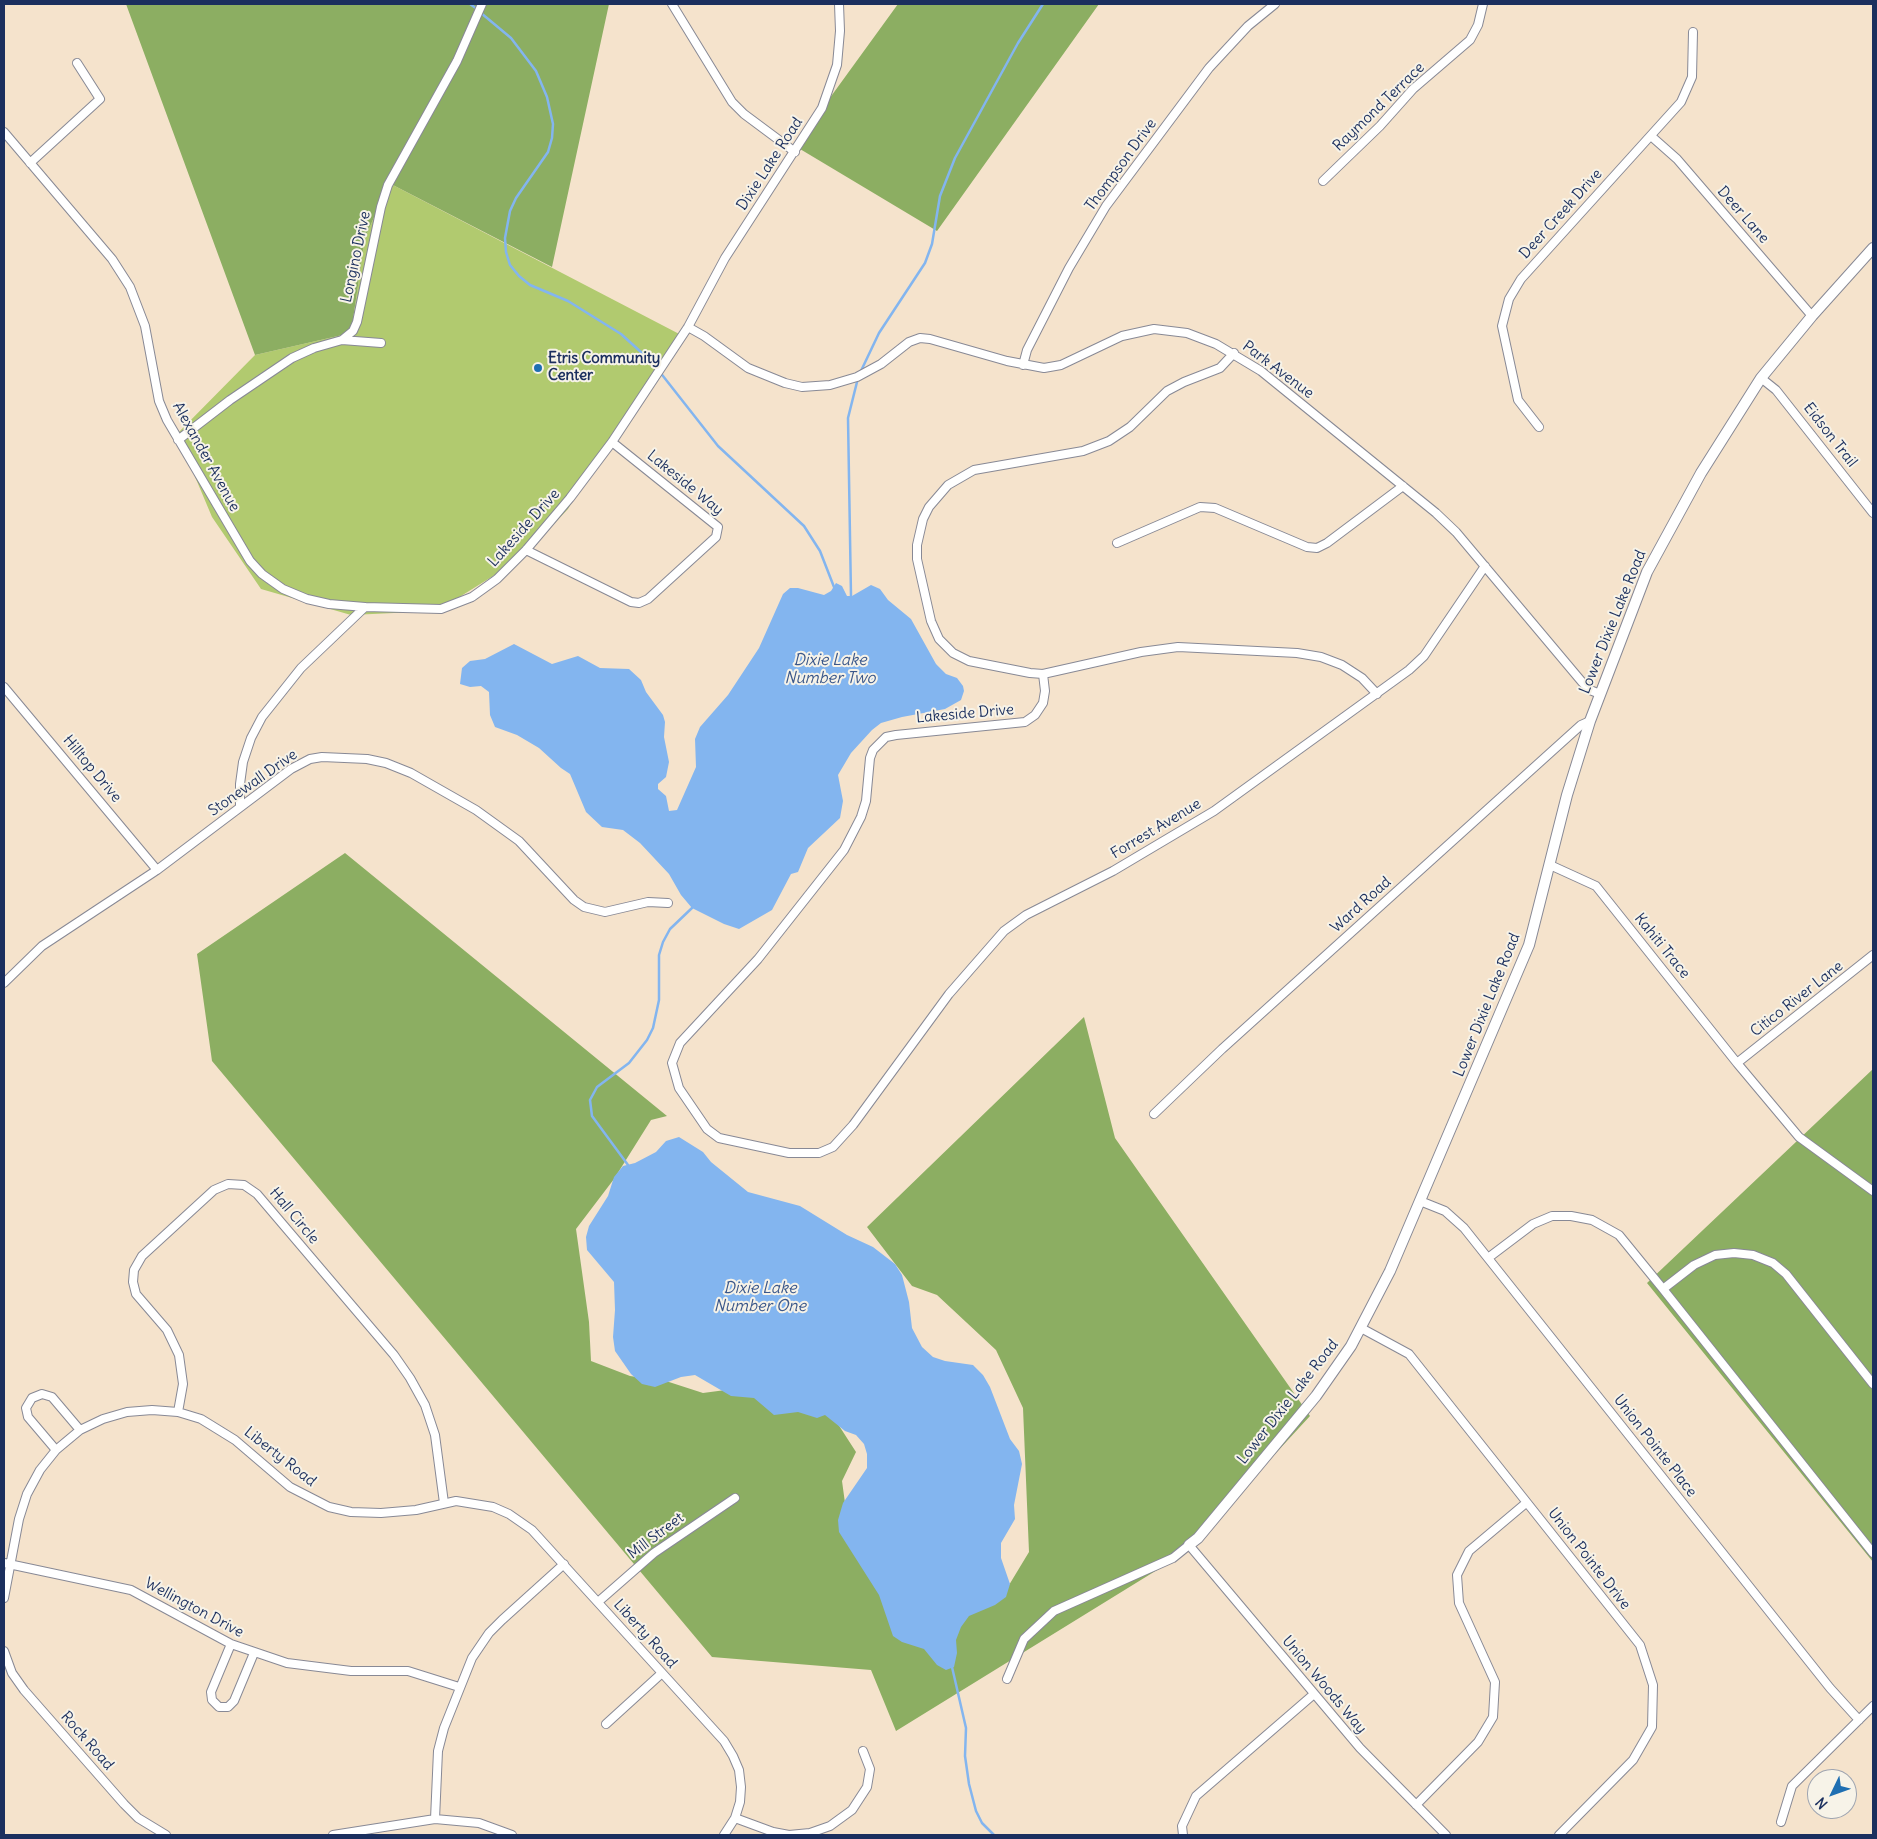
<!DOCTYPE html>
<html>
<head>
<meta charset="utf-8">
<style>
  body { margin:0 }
  #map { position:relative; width:1877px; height:1839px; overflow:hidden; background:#f5e3cc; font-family:Delius,sans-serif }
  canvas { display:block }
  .frame { position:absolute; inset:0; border:5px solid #1b2f5e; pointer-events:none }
  .north { position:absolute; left:1807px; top:1769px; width:50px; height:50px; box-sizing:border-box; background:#f7f3e8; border:1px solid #9fa5b1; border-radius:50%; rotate:228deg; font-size:14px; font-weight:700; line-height:20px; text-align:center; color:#1b2f5e }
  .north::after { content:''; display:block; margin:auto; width:18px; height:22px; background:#1f6fb2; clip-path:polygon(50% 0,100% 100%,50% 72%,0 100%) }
</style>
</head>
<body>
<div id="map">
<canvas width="1877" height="1839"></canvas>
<div class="frame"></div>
<div class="north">N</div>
</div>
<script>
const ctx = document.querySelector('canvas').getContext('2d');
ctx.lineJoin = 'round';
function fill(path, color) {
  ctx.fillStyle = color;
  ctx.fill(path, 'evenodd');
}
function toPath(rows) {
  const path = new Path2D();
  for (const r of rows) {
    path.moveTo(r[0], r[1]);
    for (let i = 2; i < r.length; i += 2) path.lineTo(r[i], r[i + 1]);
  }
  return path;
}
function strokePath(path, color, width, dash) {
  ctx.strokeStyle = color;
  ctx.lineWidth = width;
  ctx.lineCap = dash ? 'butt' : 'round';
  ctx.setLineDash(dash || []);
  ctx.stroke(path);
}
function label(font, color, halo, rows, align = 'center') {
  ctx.font = font + ' Delius,sans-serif';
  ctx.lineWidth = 4;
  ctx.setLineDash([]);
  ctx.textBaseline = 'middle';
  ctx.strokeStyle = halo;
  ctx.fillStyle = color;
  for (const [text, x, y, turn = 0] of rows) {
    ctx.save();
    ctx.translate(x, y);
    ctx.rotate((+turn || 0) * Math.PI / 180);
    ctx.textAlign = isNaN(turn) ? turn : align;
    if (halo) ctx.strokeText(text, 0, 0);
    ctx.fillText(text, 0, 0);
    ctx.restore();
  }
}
const green = toPath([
  [389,183,685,337,611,437,568,509,522,558,437,611,351,615,261,589,212,517,177,434,255,355,351,333,365,238]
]);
const forest = toPath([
  [126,4,609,4,552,267,389,183,365,238,351,333,255,355],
  [898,4,1099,4,937,231,795,146],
  [345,853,667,1116,651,1120,614,1179,576,1229,589,1322,591,1361,630,1376,669,1382,703,1393,733,1389,811,1402,836,1421,856,1452,842,1481,848,1525,1006,1590,1029,1552,1023,1408,996,1350,937,1295,912,1286,867,1227,1084,1017,1115,1138,1310,1416,1183,1554,896,1731,871,1670,712,1657,212,1061,197,954],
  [1873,1069,1873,1562,1647,1283]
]);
const water = toPath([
  [836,583,842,586,847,596,852,596,871,585,880,589,888,600,911,619,936,664,946,674,957,678,963,686,964,691,961,700,945,709,902,717,881,723,872,730,851,753,838,775,843,801,840,818,808,848,798,872,791,874,772,910,739,929,724,924,692,908,681,895,669,874,640,843,623,830,602,827,586,812,570,774,561,768,539,748,517,735,495,727,490,715,489,692,481,686,470,687,460,684,462,668,470,661,485,659,514,644,552,664,578,656,600,668,629,669,641,680,646,692,663,715,665,722,664,737,669,762,666,777,658,784,658,789,666,796,669,811,677,810,696,767,695,739,700,727,728,695,759,648,783,594,790,588,798,588,824,595,831,591],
  [679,1137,703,1152,711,1162,748,1192,800,1206,847,1235,873,1247,895,1264,902,1275,909,1302,912,1328,922,1347,933,1357,945,1361,973,1365,983,1375,990,1387,1010,1439,1019,1451,1022,1464,1014,1505,1015,1519,1001,1543,1001,1558,1010,1584,1006,1597,995,1605,969,1616,961,1627,956,1640,957,1653,954,1667,946,1670,937,1665,924,1649,902,1642,893,1636,879,1595,839,1532,838,1520,843,1503,867,1468,867,1454,864,1444,856,1435,845,1431,825,1415,817,1418,798,1412,774,1415,754,1398,731,1396,695,1375,681,1377,655,1387,642,1384,631,1374,615,1351,613,1337,615,1310,614,1282,587,1250,586,1237,589,1226,608,1196,614,1177,623,1166,635,1163,656,1152,666,1141]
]);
const stream = toPath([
  [470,4,477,9],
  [481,13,511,38,536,71,547,97,553,124,552,138,548,152,516,198,510,211,505,238,506,252,510,265,519,276,530,285,568,301,621,334,652,362,718,446,804,526,820,551,834,587],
  [860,373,879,333,925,263,932,244,940,196,955,158,1018,43,1043,4],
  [851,596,848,418,858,378],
  [628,1165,592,1116,590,1100,597,1087,629,1063,647,1040,653,1028,659,1000,659,955,663,942,670,929,692,908],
  [952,1667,966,1728,965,1756,969,1784,976,1811,982,1823,994,1835]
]);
const minor = toPath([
  [672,4,732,102,744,114,795,152],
  [4,132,112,259,130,287,145,326,159,401,167,420,250,561,262,574,283,589,307,599,329,604,365,607],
  [1651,136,1677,159,1812,316],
  [30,163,100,99,77,63],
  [1323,181,1380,126,1413,89,1470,40,1478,25,1483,4],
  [688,327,704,336,748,368,785,383,802,387,830,385,857,377,881,364,909,342,920,338,930,339,1007,361,1044,368,1061,365,1122,336,1154,329,1187,333,1216,344,1261,371,1436,513,1456,532,1582,682,1590,690,1600,694],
  [342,340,381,343],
  [1234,353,1220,368,1184,382,1167,391,1130,427,1109,441,1083,451,974,470,948,485,929,507,923,519,917,545,917,559,931,621,939,639,953,653,969,661,1030,673,1043,674,1141,652,1178,647,1297,653,1321,657,1342,665,1362,678,1377,694],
  [1023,365,1027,350,1069,268,1106,206,1209,68,1248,26,1275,4],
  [1761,378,1776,390,1873,513],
  [1539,427,1518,400,1502,326,1509,299,1521,279,1681,102,1692,77,1693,32],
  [178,440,230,400,292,358,314,348,342,340,353,331,357,322,381,207,388,185,457,61,482,4],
  [1117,543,1200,507,1215,508,1307,547,1317,548,1327,543,1403,486],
  [526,550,631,602,639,603,648,599,716,537,718,527,612,442],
  [1043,674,1045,691,1043,703,1035,715,1025,722,896,735,886,737,873,750,870,758,866,801,861,817,844,850,758,959,680,1043,672,1063,679,1088,707,1129,719,1138,789,1153,819,1153,833,1147,853,1125,949,994,1004,931,1026,915,1113,871,1214,811,1409,670,1424,656,1485,566],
  [4,687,157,870],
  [240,807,240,784,243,762,251,738,262,717,301,668,365,607,441,609,472,597,497,579,526,550,570,498,612,442,688,327,725,258,822,108,837,65,840,31,839,4],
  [1550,865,1596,886,1737,1063,1799,1137,1873,1191],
  [4,983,42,946,157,870,291,769,310,759,322,757,367,759,386,763,411,773,476,810,519,841,574,900,584,907,605,912,648,902,668,903],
  [1737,1063,1873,955],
  [1154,1114,1222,1049,1581,725,1590,721],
  [1420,1201,1445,1211,1464,1228,1830,1688,1859,1720],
  [1488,1258,1533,1224,1552,1216,1571,1216,1592,1220,1619,1235,1663,1289,1694,1265,1715,1255,1734,1253,1753,1255,1773,1263,1786,1274,1873,1384],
  [1663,1289,1873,1553],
  [1361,1328,1409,1354,1640,1645,1653,1685,1652,1727,1633,1760,1559,1835],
  [178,1412,183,1384,179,1355,167,1330,136,1294,133,1282,134,1270,142,1256,214,1190,228,1184,244,1185,257,1194,394,1355,410,1378,425,1405,435,1435,444,1503],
  [56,1450,28,1417,26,1408,32,1398,42,1394,52,1397,80,1430],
  [4,1563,131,1590,231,1644,287,1663,351,1671,408,1671,459,1687],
  [4,1598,19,1519,27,1494,40,1470,56,1450,80,1430,103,1419,127,1412,152,1410,178,1412,201,1419,235,1440,290,1487,329,1507,351,1512,381,1513,416,1510,456,1501,493,1507,509,1514,532,1530,724,1741,733,1756,739,1770,741,1787,740,1802,735,1818,724,1835],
  [598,1602,654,1553,735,1498],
  [231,1644,211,1692,212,1700,219,1707,228,1707,234,1701,254,1653],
  [4,1651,12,1673,24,1690,124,1804,138,1818,166,1835],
  [1007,1679,1024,1639,1054,1611,1173,1558,1189,1545,1360,1748,1446,1835],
  [606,1724,662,1673],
  [1416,1805,1478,1742,1493,1717,1495,1682,1459,1603,1457,1575,1469,1551,1526,1503],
  [735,1818,773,1832,789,1835,810,1833,830,1826,852,1810,867,1787,870,1769,863,1751],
  [435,1819,438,1751,444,1728,472,1658,489,1633,502,1620,564,1564],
  [1781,1822,1792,1786,1873,1706],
  [333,1835,435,1819,479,1823,512,1835],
  [1183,1835,1182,1826,1196,1796,1314,1694]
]);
const tertiary = toPath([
  [1189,1545,1198,1538,1316,1396,1351,1346,1390,1271,1529,945,1567,795,1590,721,1647,572,1701,473,1761,378,1812,316,1873,248]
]);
const markers = [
  [538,368,5,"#1f6fb2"]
];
const streetNames = [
  ["Raymond Terrace",1379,107,-44],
  ["Dixie Lake Road",770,164,-57],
  ["Thompson Drive",1121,165,-54],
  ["Deer Creek Drive",1561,214,-48],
  ["Deer Lane",1743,215,49],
  ["Longino Drive",356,257,-78],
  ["Park Avenue",1278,370,37],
  ["Eidson Trail",1830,435,52],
  ["Alexander Avenue",206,457,61],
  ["Lakeside Way",685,483,39],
  ["Lakeside Drive",524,528,-48],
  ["Lower Dixie Lake Road",1613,622,-68],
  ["Lakeside Drive",965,714,-5],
  ["Hilltop Drive",92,769,50],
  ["Stonewall Drive",253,783,-35],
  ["Forrest Avenue",1156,829,-31],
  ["Ward Road",1361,905,-42],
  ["Kahiti Trace",1662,946,51],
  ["Citico River Lane",1797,999,-38],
  ["Lower Dixie Lake Road",1487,1005,-68],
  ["Hall Circle",294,1216,50],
  ["Lower Dixie Lake Road",1288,1402,-52],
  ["Union Pointe Place",1655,1446,52],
  ["Liberty Road",280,1457,38],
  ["Mill Street",656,1536,-37],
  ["Union Pointe Drive",1589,1559,52],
  ["Wellington Drive",194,1608,28],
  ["Liberty Road",645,1634,48],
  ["Union Woods Way",1324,1685,50],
  ["Rock Road",87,1741,49]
];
const poiNames = [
  ["Etris Community",548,359],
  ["Center",548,376]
];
const waterNames = [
  ["Dixie Lake",830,660],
  ["Number Two",830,678],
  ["Dixie Lake",760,1288],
  ["Number One",760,1306]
];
fill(green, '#b1ca6f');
fill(forest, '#8cae62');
fill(water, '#83b5ef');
strokePath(stream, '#83b5ef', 2.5);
strokePath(minor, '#888995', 10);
strokePath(tertiary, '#888995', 12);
strokePath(minor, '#fff', 8);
strokePath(tertiary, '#fff', 10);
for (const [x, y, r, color] of markers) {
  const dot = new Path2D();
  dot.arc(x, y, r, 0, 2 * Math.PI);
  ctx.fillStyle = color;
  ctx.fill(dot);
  strokePath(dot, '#f7f3e8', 2);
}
label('15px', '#1b2f5e', '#f7f3e8', streetNames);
label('bold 15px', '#1b2f5e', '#f7f3e8', poiNames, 'left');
label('italic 16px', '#3a578a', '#f7f3e8', waterNames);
</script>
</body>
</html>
